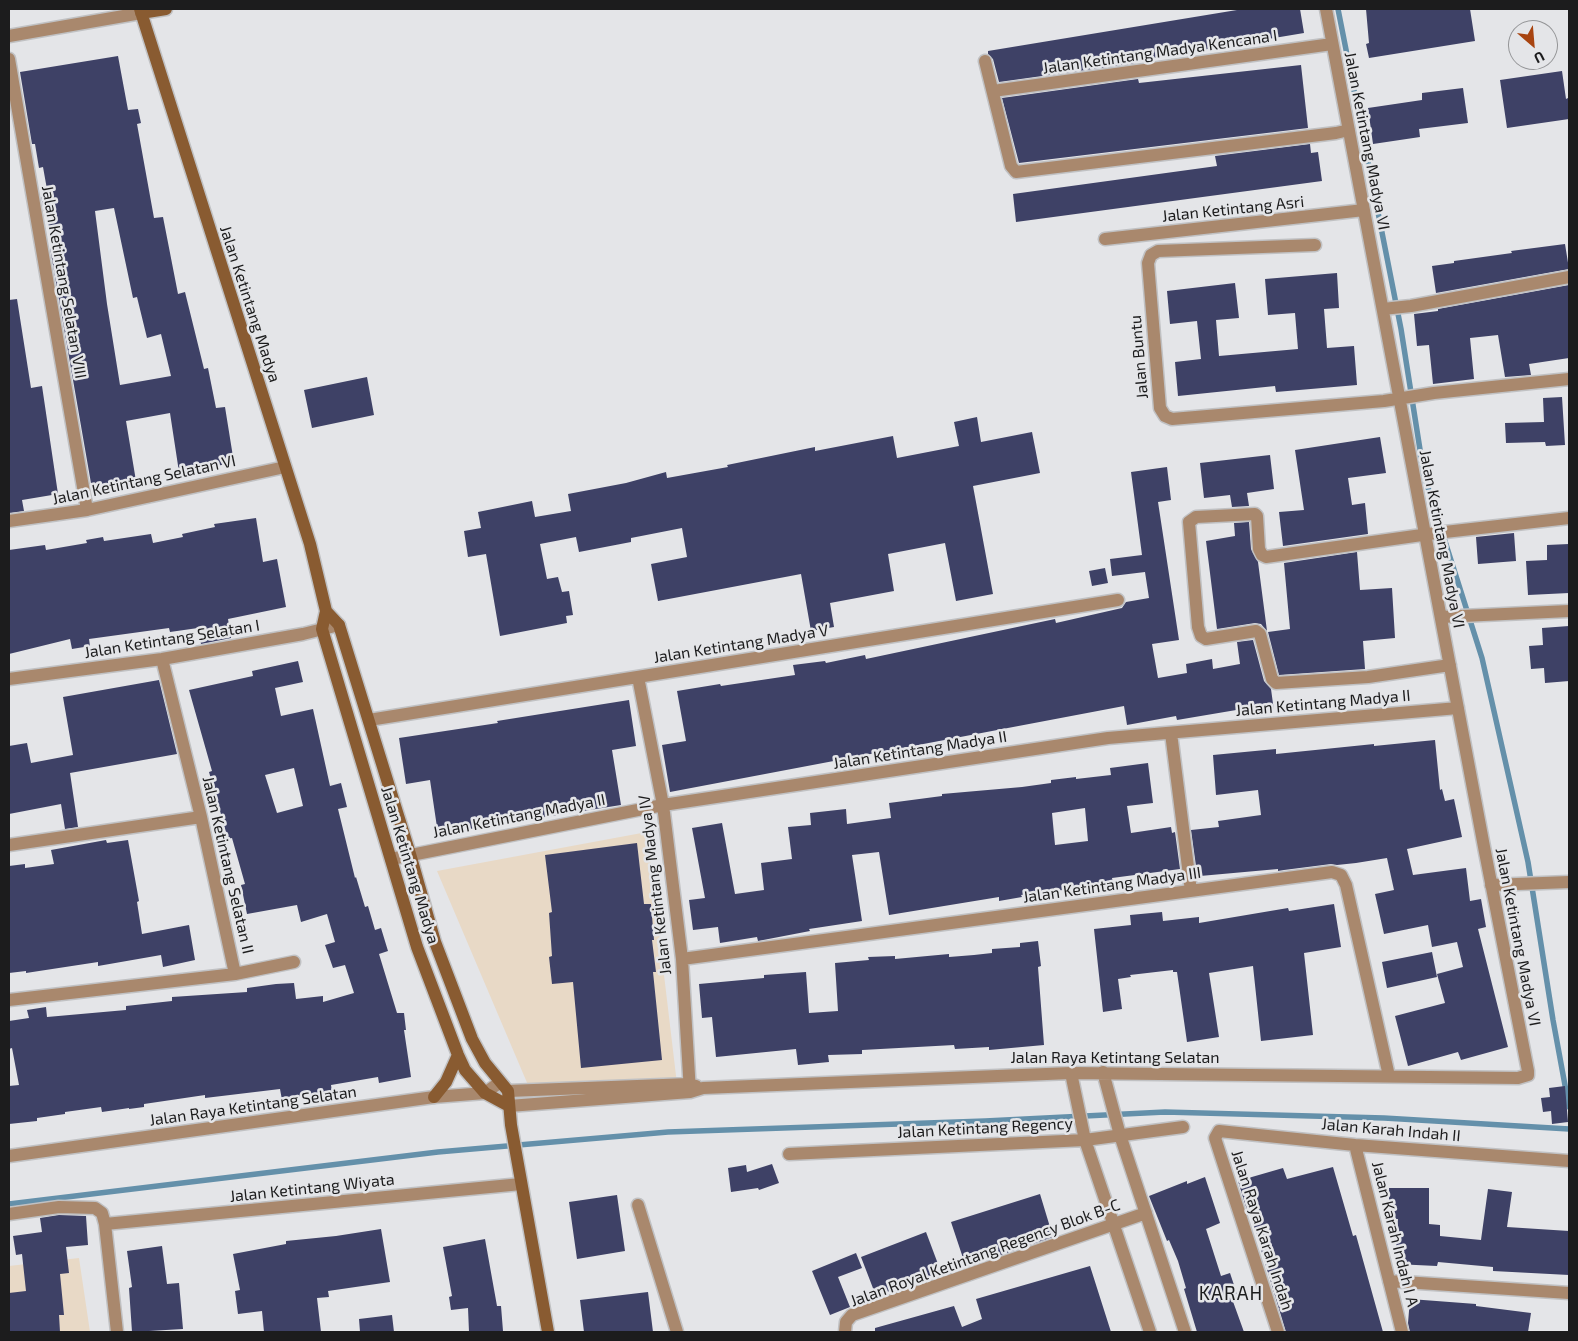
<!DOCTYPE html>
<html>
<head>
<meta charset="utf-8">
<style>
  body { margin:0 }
  #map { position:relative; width:1578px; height:1341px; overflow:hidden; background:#e4e5e8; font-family:"Exo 2",sans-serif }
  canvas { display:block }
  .frame { position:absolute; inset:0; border:10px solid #1c1c1d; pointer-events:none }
  .north { position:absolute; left:1508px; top:20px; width:50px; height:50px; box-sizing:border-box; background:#e4e5e8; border:1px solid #949597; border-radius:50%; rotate:153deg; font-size:14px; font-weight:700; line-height:20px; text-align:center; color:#1c1c1d }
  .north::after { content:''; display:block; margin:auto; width:18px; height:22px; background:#a84410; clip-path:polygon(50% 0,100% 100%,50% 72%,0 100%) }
</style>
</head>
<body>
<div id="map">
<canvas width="1578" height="1341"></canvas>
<div class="frame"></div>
<div class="north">U</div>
</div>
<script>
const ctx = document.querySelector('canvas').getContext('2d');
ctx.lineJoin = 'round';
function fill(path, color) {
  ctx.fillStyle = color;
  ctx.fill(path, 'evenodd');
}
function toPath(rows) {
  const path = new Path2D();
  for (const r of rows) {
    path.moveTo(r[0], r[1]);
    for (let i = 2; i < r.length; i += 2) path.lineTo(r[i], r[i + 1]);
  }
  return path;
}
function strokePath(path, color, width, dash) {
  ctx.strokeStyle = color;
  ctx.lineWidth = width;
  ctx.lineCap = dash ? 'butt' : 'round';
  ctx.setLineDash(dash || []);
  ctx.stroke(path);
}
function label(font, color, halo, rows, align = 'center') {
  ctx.font = font + ' "Exo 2",sans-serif';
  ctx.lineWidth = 5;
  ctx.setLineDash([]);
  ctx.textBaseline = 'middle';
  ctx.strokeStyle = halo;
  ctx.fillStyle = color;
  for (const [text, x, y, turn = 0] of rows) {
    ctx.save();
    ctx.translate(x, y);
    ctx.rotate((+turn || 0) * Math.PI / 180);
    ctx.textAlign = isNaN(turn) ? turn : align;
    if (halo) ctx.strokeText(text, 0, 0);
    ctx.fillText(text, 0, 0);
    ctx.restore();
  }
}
const education = toPath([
  [647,832,677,1084,528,1085,437,871],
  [79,1258,90,1332,9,1332,9,1266]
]);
const stream = toPath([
  [1338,9,1401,329,1424,475,1482,658,1528,862,1553,1020,1569,1107],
  [9,1204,438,1152,668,1132,985,1121,1165,1112,1384,1118,1569,1129]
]);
const building = toPath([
  [1243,9,1300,9,1304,33,1136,61,1136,63,999,82,993,59,988,54,988,51],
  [1366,9,1470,9,1475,41,1369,58,1366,44,1369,43],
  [118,56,128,110,138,109,141,123,137,124,154,218,163,217,178,294,185,292,204,369,208,368,216,408,225,407,234,463,179,472,170,413,126,421,136,481,92,489,50,248,53,247,47,217,45,217,41,196,48,195,43,167,39,168,35,144,32,144,20,72],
  [114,208,133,298,137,297,147,338,161,334,171,376,120,385,107,304,95,211],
  [1301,65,1308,128,1019,163,1002,98,1138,79,1139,83],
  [1562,71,1566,99,1568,98,1569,119,1507,128,1500,80],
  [1463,88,1468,123,1419,129,1420,137,1373,144,1368,108,1422,100,1422,93],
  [1310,144,1311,153,1318,152,1322,181,1016,222,1013,194,1217,166,1215,156],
  [1565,244,1569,269,1436,293,1432,266,1454,263,1454,261,1512,253,1511,251],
  [1337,273,1339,308,1324,309,1327,348,1354,346,1357,385,1276,392,1275,386,1178,396,1175,362,1201,359,1197,321,1170,324,1167,291,1235,283,1239,318,1216,320,1219,356,1298,349,1295,313,1268,315,1265,279],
  [1569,285,1569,358,1529,364,1531,375,1505,377,1498,335,1470,338,1474,379,1433,384,1429,345,1417,346,1414,314,1438,311,1438,309],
  [17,299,31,388,42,386,58,494,22,500,24,511,9,513,9,300],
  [367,377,374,415,312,428,304,390],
  [1562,397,1565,445,1546,446,1545,442,1506,443,1505,423,1544,422,1543,398],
  [977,417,981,442,1032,432,1040,473,973,486,993,594,956,601,945,543,888,554,894,591,830,603,834,627,811,631,801,574,658,601,651,564,687,557,682,528,631,538,631,542,579,552,576,537,540,544,547,579,558,577,562,592,569,591,573,615,566,616,567,623,500,636,486,554,468,557,464,531,481,528,478,512,532,501,535,517,571,511,568,494,626,483,666,472,667,478,728,467,727,465,815,447,815,451,893,436,897,458,959,446,954,422],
  [1380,437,1386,473,1348,478,1352,505,1365,503,1368,534,1283,546,1279,512,1304,510,1295,450],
  [1270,455,1274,489,1247,493,1249,506,1232,507,1230,495,1204,498,1200,463],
  [1167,467,1171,500,1158,502,1179,640,1152,644,1158,678,1187,673,1186,664,1212,659,1213,669,1240,664,1237,642,1253,640,1264,681,1271,689,1274,711,1255,713,1254,707,1177,720,1176,716,1127,725,1124,706,670,792,662,745,686,741,677,691,720,684,721,686,795,675,793,665,825,661,826,663,865,655,866,659,1055,619,1056,623,1122,608,1126,602,1149,598,1145,572,1112,576,1110,559,1142,555,1131,472],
  [256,518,263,562,277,559,286,607,228,619,231,638,201,644,198,628,170,632,169,628,89,639,90,646,72,649,70,639,9,654,9,550,45,545,46,550,87,543,86,540,103,537,104,541,151,534,153,543,183,537,182,534,215,527,214,524],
  [1249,522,1251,549,1258,562,1267,631,1261,624,1255,623,1217,629,1206,541,1235,536,1234,523],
  [1514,533,1516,561,1478,564,1476,537],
  [1569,544,1569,593,1528,595,1526,561,1547,560,1547,545],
  [1357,552,1360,590,1392,588,1395,638,1363,641,1365,669,1279,675,1268,632,1290,629,1284,563],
  [1105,568,1108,583,1092,586,1089,571],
  [1569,626,1569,681,1545,683,1544,668,1531,669,1529,646,1543,645,1542,628],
  [298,661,303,682,275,688,281,716,313,709,330,786,341,783,347,807,338,809,355,878,356,877,365,907,368,906,375,930,381,928,388,951,379,954,397,1013,404,1013,406,1030,404,1030,411,1077,379,1083,378,1077,331,1085,332,1092,282,1100,280,1089,205,1098,205,1095,144,1104,144,1107,129,1109,129,1108,102,1112,101,1107,65,1112,65,1114,37,1118,37,1121,9,1124,9,1086,19,1085,12,1048,9,1049,9,1021,29,1018,27,1010,46,1007,47,1017,126,1010,126,1006,172,1001,172,997,247,992,247,988,276,984,294,983,296,999,323,996,323,1002,354,993,345,965,333,968,325,945,335,942,327,914,301,922,297,905,247,914,241,885,245,884,232,838,228,839,209,772,212,771,189,690,253,676,252,671],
  [294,768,303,806,277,813,265,775],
  [159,680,177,754,70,773,78,827,65,829,61,804,9,814,9,746,27,743,31,763,73,755,63,697],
  [629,700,636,746,612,750,621,805,438,834,430,780,406,784,399,738,498,723,497,721],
  [1435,740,1440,790,1442,789,1445,801,1454,799,1462,837,1407,849,1413,875,1466,868,1470,901,1481,899,1486,927,1478,929,1508,1047,1461,1060,1458,1052,1408,1066,1395,1016,1445,1003,1437,974,1463,967,1457,942,1432,947,1428,925,1384,934,1375,894,1394,890,1387,858,1356,863,1337,865,1331,864,1284,870,1278,871,1278,869,1200,876,1199,866,1196,866,1191,830,1219,827,1218,821,1261,815,1258,790,1216,795,1213,755,1276,749,1276,754,1374,744,1374,746],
  [1148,763,1153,803,1127,806,1131,833,1171,827,1172,833,1175,832,1180,869,1112,878,1113,884,1021,895,1022,897,999,901,999,897,889,915,879,852,852,855,862,921,809,929,810,931,758,941,757,937,720,943,718,927,693,930,689,900,705,898,692,828,722,823,735,894,764,890,761,863,792,859,788,827,811,825,810,813,846,809,847,824,891,818,889,803,942,796,942,794,1022,787,1051,783,1051,780,1076,777,1076,779,1111,775,1110,768],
  [1085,808,1088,841,1055,845,1052,813],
  [106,840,107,843,128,840,139,901,137,902,142,934,189,925,195,960,163,967,161,955,98,966,98,962,26,973,26,971,9,973,9,866,25,864,25,868,54,864,51,850],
  [637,843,644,904,651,904,654,940,652,940,656,972,653,972,662,1060,581,1068,573,982,552,984,549,957,552,956,549,913,552,912,545,855],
  [1334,904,1341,947,1304,953,1313,1035,1261,1041,1253,966,1209,973,1219,1037,1187,1042,1177,972,1173,972,1173,970,1130,975,1131,977,1118,979,1122,1009,1103,1012,1094,929,1131,925,1130,915,1162,912,1163,921,1199,917,1199,923,1288,908,1289,911],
  [1038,941,1041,966,1038,967,1044,1045,989,1050,989,1047,955,1049,954,1045,862,1050,862,1054,828,1055,829,1062,798,1065,796,1049,716,1057,712,1017,702,1018,699,984,764,978,764,975,806,972,809,1013,838,1011,835,963,869,960,868,957,895,956,895,959,949,954,949,957,974,955,992,953,992,949,1020,947,1020,943],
  [1432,952,1437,977,1387,988,1382,962],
  [1565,1086,1568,1122,1552,1124,1551,1111,1543,1112,1541,1098,1550,1097,1549,1088],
  [772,1164,779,1183,759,1190,758,1188,731,1192,728,1168,746,1165,747,1172],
  [1333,1167,1353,1236,1356,1235,1383,1332,1286,1332,1249,1210,1247,1210,1238,1181,1283,1168,1287,1179],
  [1205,1177,1220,1223,1206,1229,1221,1276,1230,1273,1237,1294,1231,1296,1244,1332,1197,1332,1184,1289,1186,1288,1178,1261,1169,1240,1167,1241,1149,1196,1187,1181,1187,1184],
  [1389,1188,1429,1188,1429,1224,1440,1225,1440,1236,1481,1240,1488,1189,1512,1192,1507,1227,1569,1231,1569,1275,1493,1271,1493,1267,1438,1262,1437,1266,1395,1264,1398,1219,1389,1219],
  [1040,1194,1053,1237,966,1267,951,1222],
  [617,1195,625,1251,577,1259,569,1202],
  [59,1215,86,1216,88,1245,66,1247,69,1273,60,1274,64,1315,59,1315,60,1332,9,1332,9,1293,26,1291,22,1254,16,1255,13,1236,42,1232,40,1218],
  [381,1229,390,1282,328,1291,329,1297,317,1298,321,1332,264,1332,262,1311,238,1314,235,1291,240,1290,233,1254,286,1244,286,1241,336,1236],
  [926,1232,941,1272,876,1296,861,1257],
  [485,1239,497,1306,501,1306,503,1331,469,1332,468,1308,451,1310,449,1297,452,1296,443,1247],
  [162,1246,167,1284,179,1283,183,1329,132,1332,129,1288,132,1287,127,1251],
  [856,1253,862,1268,838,1277,850,1307,830,1315,812,1271],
  [1090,1266,1111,1332,875,1332,875,1328,954,1306,962,1327,982,1319,976,1299],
  [648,1292,653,1332,584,1332,580,1300],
  [1410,1299,1476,1304,1476,1306,1531,1313,1528,1332,1410,1332,1408,1323],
  [392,1315,394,1332,360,1332,359,1319]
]);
const street = toPath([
  [9,36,141,13],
  [9,59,87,510],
  [985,61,1011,166,1016,172,1336,133,1349,130],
  [993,91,1332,44],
  [1105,239,1364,210],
  [1315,245,1158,251,1151,255,1148,263,1160,408,1165,416,1172,419,1384,401,1434,393,1569,379],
  [1383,309,1411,306,1569,277],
  [9,521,87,510,285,467],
  [1441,617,1569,611],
  [1450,665,1368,677,1276,683,1272,679,1260,634,1256,631,1206,639,1201,636,1198,627,1189,522,1196,517,1255,514,1257,516,1259,549,1262,555,1266,557,1436,533,1569,518],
  [638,677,663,805,682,959,690,1092],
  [9,679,162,659,303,634,339,625],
  [369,720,1118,600],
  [1171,733,1191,891],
  [9,845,201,817],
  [391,859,663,805,1108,738,1458,708],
  [1491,885,1569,882],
  [682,959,1332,872,1341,875,1346,885,1389,1076],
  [235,974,294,962],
  [9,1000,235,974,201,817,162,659],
  [1103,1072,1120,1135,1185,1332],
  [1071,1073,1085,1140,1150,1332],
  [508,1091,689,1084,696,1086],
  [509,1106,690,1092,703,1088,1071,1073,1518,1078,1528,1075,1528,1071,1485,852,1326,9],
  [1355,1145,1402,1332],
  [789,1154,1085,1140,1183,1127],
  [9,1156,434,1097,485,1093,499,1083],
  [638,1205,677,1332],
  [9,1214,59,1207,95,1208,102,1213,105,1224],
  [1389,1281,1569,1293],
  [117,1332,105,1224,521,1184],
  [845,1332,846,1322,852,1315,1146,1213],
  [1278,1332,1215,1138,1219,1131,1355,1145,1569,1161]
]);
const secondary = toPath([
  [140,9,310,544,326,611,322,629,417,947,458,1055,465,1070,485,1093,509,1106],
  [141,13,166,9],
  [326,611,339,625,410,854,435,942,472,1039,485,1063,508,1091,511,1125,548,1332],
  [434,1097,446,1082,458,1055]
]);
const streetNames = [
  ["Jalan Ketintang Madya Kencana I",1160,52,-8],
  ["Jalan Ketintang Madya VI",1367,141,79],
  ["Jalan Ketintang Asri",1233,209,-6],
  ["Jalan Ketintang Selatan VIII",64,282,80],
  ["Jalan Ketintang Madya",250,304,72],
  ["Jalan Buntu",1139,357,-95],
  ["Jalan Ketintang Selatan VI",144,480,-12],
  ["Jalan Ketintang Madya VI",1442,539,79],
  ["Jalan Ketintang Selatan I",172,639,-9],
  ["Jalan Ketintang Madya V",741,644,-9],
  ["Jalan Ketintang Madya II",1323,703,-5],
  ["Jalan Ketintang Madya II",920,750,-9],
  ["Jalan Ketintang Madya II",519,816,-11],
  ["Jalan Ketintang Selatan II",228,865,77],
  ["Jalan Ketintang Madya",410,865,73],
  ["Jalan Ketintang Madya IV",655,885,-97],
  ["Jalan Ketintang Madya III",1112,885,-8],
  ["Jalan Ketintang Madya VI",1518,937,79],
  ["Jalan Raya Ketintang Selatan",1115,1058],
  ["Jalan Raya Ketintang Selatan",253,1106,-8],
  ["Jalan Ketintang Regency",985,1128,-3],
  ["Jalan Karah Indah II",1391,1130,5],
  ["Jalan Ketintang Wiyata",312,1188,-6],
  ["Jalan Raya Karah Indah",1262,1230,72],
  ["Jalan Karah Indah I A",1395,1234,76],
  ["Jalan Royal Ketintang Regency Blok B-C",985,1253,-20]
];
const quarterNames = [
  ["KARAH",1231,1294]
];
fill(education, '#e8d9c6');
strokePath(stream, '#6490aa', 5.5);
fill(building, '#3e4166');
strokePath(street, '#c0c1c3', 15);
strokePath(secondary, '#c0c1c3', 15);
strokePath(street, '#a9886d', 12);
strokePath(secondary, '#895b31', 12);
label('16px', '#1c1c1d', '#e4e5e8', streetNames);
ctx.letterSpacing = '1px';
label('19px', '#1c1c1d', '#e4e5e8', quarterNames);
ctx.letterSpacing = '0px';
</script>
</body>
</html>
